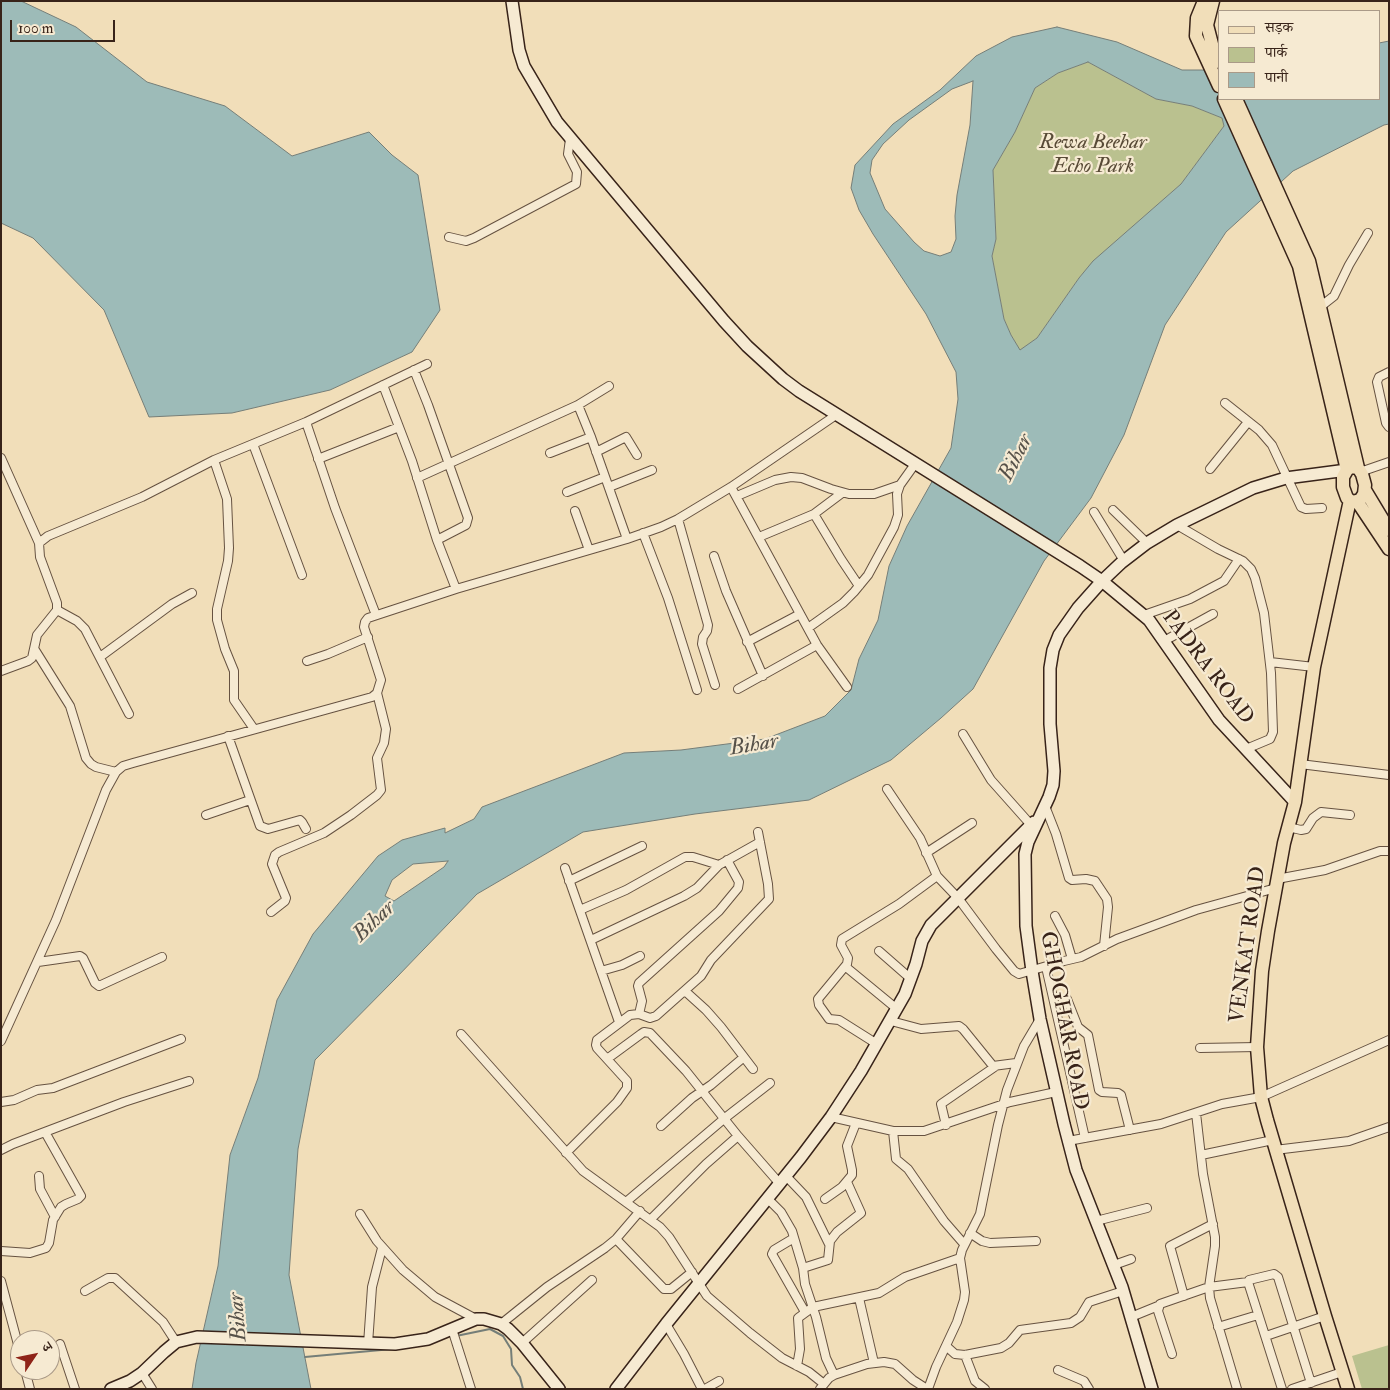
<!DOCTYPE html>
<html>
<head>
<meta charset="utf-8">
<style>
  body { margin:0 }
  #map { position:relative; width:1390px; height:1390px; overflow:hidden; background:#f1deb9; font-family:"IM FELL Double Pica","Noto Serif Devanagari",serif }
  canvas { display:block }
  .frame { position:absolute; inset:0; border:2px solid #382319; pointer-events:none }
  .legend { position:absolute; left:1218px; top:10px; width:162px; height:90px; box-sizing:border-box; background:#f6ead2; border:1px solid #aa9a88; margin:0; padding:6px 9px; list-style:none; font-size:15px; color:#382319 }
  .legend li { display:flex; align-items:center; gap:10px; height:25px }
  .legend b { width:25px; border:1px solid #aa9a88 }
  .north { position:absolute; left:10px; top:1330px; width:50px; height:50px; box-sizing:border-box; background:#f6ead2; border:1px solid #aa9a88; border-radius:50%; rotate:56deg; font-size:14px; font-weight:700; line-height:20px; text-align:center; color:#382319 }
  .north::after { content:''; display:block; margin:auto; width:18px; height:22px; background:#8f2418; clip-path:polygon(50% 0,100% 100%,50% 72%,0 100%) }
  .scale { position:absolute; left:10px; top:20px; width:105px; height:22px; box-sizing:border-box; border:2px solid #382319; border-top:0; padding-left:6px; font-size:15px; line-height:18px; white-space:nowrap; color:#382319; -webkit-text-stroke:4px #f6ead2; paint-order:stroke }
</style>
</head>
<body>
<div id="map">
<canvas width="1390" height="1390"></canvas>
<div class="frame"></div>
<ul class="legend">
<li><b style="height:6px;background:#f1deb9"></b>सड़क</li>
<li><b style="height:14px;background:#bac18f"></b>पार्क</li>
<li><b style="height:14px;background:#9dbbb8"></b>पानी</li>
</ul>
<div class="north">उ</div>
<div class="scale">100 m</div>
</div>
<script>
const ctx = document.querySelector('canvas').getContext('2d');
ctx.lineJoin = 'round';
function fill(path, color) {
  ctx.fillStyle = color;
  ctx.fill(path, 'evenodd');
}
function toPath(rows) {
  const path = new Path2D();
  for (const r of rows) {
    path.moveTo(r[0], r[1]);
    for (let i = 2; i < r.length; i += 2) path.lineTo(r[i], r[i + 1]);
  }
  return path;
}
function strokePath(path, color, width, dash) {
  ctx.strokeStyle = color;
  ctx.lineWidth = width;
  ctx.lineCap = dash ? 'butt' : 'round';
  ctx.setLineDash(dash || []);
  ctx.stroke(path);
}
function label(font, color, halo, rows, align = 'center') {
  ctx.font = font + ' "IM FELL Double Pica",serif';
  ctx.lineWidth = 4.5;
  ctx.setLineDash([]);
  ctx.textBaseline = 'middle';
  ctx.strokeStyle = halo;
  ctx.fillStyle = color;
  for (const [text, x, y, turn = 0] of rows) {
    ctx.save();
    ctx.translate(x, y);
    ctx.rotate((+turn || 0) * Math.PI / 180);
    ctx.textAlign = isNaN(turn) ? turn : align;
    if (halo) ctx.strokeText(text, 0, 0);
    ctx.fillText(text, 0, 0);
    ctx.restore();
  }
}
const green = toPath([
  [1088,62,1156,99,1192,106,1222,118,1224,126,1181,184,1094,261,1079,278,1037,338,1020,351,1011,335,1004,319,992,256,996,239,993,170,1015,132,1035,88,1058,73],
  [1389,1345,1389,1389,1362,1389,1352,1356]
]);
const water = toPath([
  [1,1,21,1,76,27,147,82,225,106,292,156,369,132,392,155,418,175,440,310,412,352,330,390,232,413,149,417,104,310,33,238,1,223,1,1],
  [1057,27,1117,42,1182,70,1219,70,1219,99,1379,99,1379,43,1389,41,1389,124,1384,125,1293,171,1226,232,1165,325,1124,435,1091,498,1044,561,973,689,941,718,891,760,809,800,695,814,583,832,477,894,396,978,315,1060,298,1149,289,1275,311,1389,192,1389,196,1363,218,1266,230,1155,258,1078,277,1000,313,934,378,856,402,840,445,828,445,833,474,819,482,807,624,753,681,750,765,739,825,716,851,690,859,659,878,620,889,566,907,526,951,448,958,399,956,372,926,314,873,234,859,210,851,188,855,165,893,124,940,90,976,56,1012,37,1057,27],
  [1088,62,1156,99,1192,106,1222,118,1224,126,1181,184,1093,261,1079,278,1037,338,1020,350,1011,335,1004,319,992,256,996,239,993,170,1015,132,1035,88,1058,73,1088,62],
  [973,81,970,125,957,195,955,216,956,239,951,252,940,256,924,251,914,242,885,209,870,173,872,160,883,144,909,120,952,89,973,81],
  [448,861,444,867,394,901,385,896,392,880,413,864,448,861]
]);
const stream = toPath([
  [456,1336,490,1329,503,1336,511,1349,512,1365,520,1377,523,1389],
  [305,1357,392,1349]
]);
const street = toPath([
  [449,237,466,241,474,238,576,184,577,172,568,154,570,139],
  [1320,307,1334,296,1349,265,1368,233],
  [414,370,428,405,468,518,466,525,437,540],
  [1389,372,1379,377,1377,382,1386,423,1389,427],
  [383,385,412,461,437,540,456,589],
  [1225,403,1259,430,1272,445,1301,507,1306,509,1322,508],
  [578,405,591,437,627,539],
  [306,422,335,508,376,615],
  [253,444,302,575],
  [596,452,626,437,637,455],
  [550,453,591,437],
  [1,458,39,543],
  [318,459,399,427],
  [214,460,227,499,229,548,228,561,217,609,217,620,225,649,234,671,234,700,254,729],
  [1210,469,1248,422],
  [1360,472,1389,462],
  [417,478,578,405,609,386],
  [609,487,652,470],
  [731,487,817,645,847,687],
  [567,492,605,477],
  [737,496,775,480,791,477,802,478,831,489,849,494,874,494,900,485],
  [1113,510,1147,543],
  [575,511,589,550],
  [1094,512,1124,561],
  [814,514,841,559,859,586],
  [678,519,708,625,707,631,703,637,702,644,715,685],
  [1177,525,1218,549,1243,561,1251,569,1255,578,1264,613,1271,673,1273,732,1270,739,1246,749],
  [643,533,668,598,697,690],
  [759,537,814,514,842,493],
  [714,556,726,591,763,676],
  [57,610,77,621,85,629,129,714],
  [1144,615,1190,599,1224,581,1239,559],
  [808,628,843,603,854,592,868,575,894,527,898,515,897,494,900,485,915,464],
  [1164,641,1213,614],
  [747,642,800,614],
  [35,650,70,706,86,758,91,764,96,767,116,772],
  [100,657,172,604,192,593],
  [307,661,328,654,368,637],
  [1270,662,1314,667],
  [1,671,28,661,32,658,37,635,57,610,57,603,40,557,39,543,48,536,142,497,214,460,306,422,427,364],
  [738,689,817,645],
  [963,734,991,780,1031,825],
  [228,736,260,826,268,829,300,820,302,822,306,829],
  [1300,764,1389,775],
  [887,789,920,838,937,876,958,898,996,949,1014,971,1019,974,1064,961,1081,957,1117,939,1196,910,1276,888],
  [1045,806,1056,834,1069,878,1072,880,1086,879,1095,881,1107,899,1108,907,1104,946],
  [206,815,250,800],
  [1288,827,1301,830,1306,829,1313,818,1321,812,1350,815],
  [926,853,972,823],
  [565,868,619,1022],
  [1277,879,1325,870,1380,851,1389,851],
  [569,881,642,846],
  [580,910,626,890,685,857,693,857,719,865],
  [271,912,285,901,286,898,272,864,275,855,279,852,324,833,351,815,377,795,381,790,377,758,384,743,386,729,377,693],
  [1055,916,1065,935,1072,959],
  [591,940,684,896,697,888,719,865,760,842],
  [879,951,911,979],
  [38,962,80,956,83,958,95,983,99,986,162,957],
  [846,967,897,1009],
  [1046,967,1085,1138],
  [601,971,622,965,640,956],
  [685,991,706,1010,721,1027,753,1069],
  [1067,999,1078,1027,1088,1035,1099,1090,1102,1092,1118,1093,1121,1095,1130,1130],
  [639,1014,642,1001,638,986,639,983,719,911,738,888,739,882,727,860],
  [891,1021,921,1029,959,1026,963,1029,993,1066,1016,1063],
  [461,1034,583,1171,660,1227,669,1237,707,1296,750,1333,782,1358,809,1372,824,1384],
  [1,1041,56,920,106,790,116,772,123,766,133,763,372,697,377,693,381,680,364,627,365,622,368,618,456,589,627,539,661,527,678,519,731,487,836,415],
  [877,1044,839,1020,829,1019,819,1005,818,999,847,964,848,958,841,945,842,939,899,904,937,876],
  [1200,1048,1257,1047],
  [607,1059,641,1034,644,1032,650,1033,686,1071,738,1136,780,1184],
  [1,1102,14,1100,37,1090,53,1088,181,1039],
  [1196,1113,1203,1174,1215,1237,1215,1246,1209,1287,1210,1298,1237,1389],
  [831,1117,893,1131,924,1131,1010,1102,1056,1092],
  [946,1125,941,1104,996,1066],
  [661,1126,692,1098,711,1085,744,1057],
  [893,1131,896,1159,908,1169,944,1221,964,1244],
  [1068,1141,1161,1124,1222,1104,1261,1097,1389,1040],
  [1,1150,13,1144,124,1102,189,1081],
  [1275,1150,1349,1141,1389,1127],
  [566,1153,617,1102,627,1088,627,1081,597,1048,596,1045,597,1040,630,1015,639,1014,650,1018,656,1016,701,976,711,960,769,899,768,884,758,832],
  [1201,1155,1273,1140],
  [39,1176,40,1189,55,1217],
  [786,1176,806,1197,829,1244],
  [768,1199,781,1212,792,1231,803,1268,805,1284,816,1317,826,1358,834,1375],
  [825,1199,842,1187,852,1175,852,1170,847,1146,856,1123],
  [626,1202,725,1118,770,1083],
  [360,1214,377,1241,403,1270,435,1297,476,1319],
  [651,1219,706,1164,738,1136],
  [1096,1221,1147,1208],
  [970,1233,982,1241,990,1243,1036,1241],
  [794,1238,774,1250,772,1254,805,1312],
  [616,1239,664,1289,671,1289,692,1272],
  [1,1251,30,1253,46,1248,49,1243,53,1220,61,1207,66,1204,78,1199,81,1196,45,1132],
  [1114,1265,1131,1259],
  [803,1268,828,1260,830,1241,837,1232,861,1213,847,1182],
  [1,1281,20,1352],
  [85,1291,108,1278,115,1278,163,1322,176,1342],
  [1184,1296,1170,1246,1213,1224],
  [859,1298,874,1363],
  [1131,1317,1158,1306],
  [501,1324,547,1287,605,1248,616,1239,640,1211],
  [666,1324,684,1354,702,1389],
  [1218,1327,1258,1315],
  [452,1329,471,1389],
  [1266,1336,1325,1316],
  [522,1343,592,1280],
  [60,1344,75,1389],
  [368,1344,372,1287,382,1248],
  [946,1346,955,1354,965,1355,1001,1348,1009,1343,1020,1330,1071,1323,1080,1317,1089,1302,1123,1291],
  [1172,1354,1158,1311,1160,1304,1209,1287,1248,1282],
  [965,1355,975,1381,985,1389],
  [797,1366,800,1349,798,1318,813,1307,879,1293,905,1277,960,1258],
  [25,1370,30,1389],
  [1058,1370,1084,1381,1089,1389],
  [142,1373,152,1389],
  [705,1389,719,1381],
  [820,1389,829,1378,834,1375,867,1364,884,1362,895,1364,913,1380,927,1389],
  [928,1389,936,1367,957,1322,964,1300,965,1292,960,1258,962,1250,980,1214,998,1125,1007,1090,1024,1046,1040,1019],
  [1282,1389,1248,1282,1249,1280,1274,1274,1278,1277,1311,1383],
  [1292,1389,1342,1372]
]);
const secondary = toPath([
  [512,1,519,50,524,66,557,122,724,321,747,346,783,379,799,391,1080,566,1102,581,1149,620,1219,720,1295,802],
  [111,1389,130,1381,142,1373,164,1352,176,1342,197,1337,395,1344,428,1339,476,1319,484,1319,501,1324,508,1329,522,1343,559,1389],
  [616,1389,666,1324,801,1157,831,1117,861,1071,905,994,916,964,922,941,931,925,1034,822],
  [1152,1389,1122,1287,1076,1170,1064,1124,1040,1019,1032,971,1026,926,1025,854,1028,842,1049,797,1053,785,1054,771,1050,724,1050,668,1053,650,1059,635,1078,608,1102,581,1121,563,1147,543,1177,525,1253,488,1286,478,1347,470]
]);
const primary = toPath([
  [1204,1,1197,18,1196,36,1219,86],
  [1213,1,1207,25,1213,48,1219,62],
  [1224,99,1299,266,1347,470],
  [1236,99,1309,261,1358,468],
  [1351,467,1358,468,1362,474,1365,485,1364,494,1360,500,1352,502,1347,498,1343,487,1343,477,1347,470,1351,467],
  [1365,490,1389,530],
  [1357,501,1389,549],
  [1348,1389,1325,1316,1267,1120,1261,1097,1257,1047,1262,971,1268,931,1284,843,1295,802,1314,667,1350,500]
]);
const parkNames = [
  ["Rewa Beehar",1093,143],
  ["Echo Park",1093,167]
];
const streetNames = [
  ["PADRA ROAD",1207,668,53],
  ["VENKAT ROAD",1249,945,-82],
  ["GHOGHAR ROAD",1063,1021,79]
];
const waterNames = [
  ["Bihar",1017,458,-63],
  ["Bihar",754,746,-9],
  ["Bihar",375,922,-44],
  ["Bihar",239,1317,-94]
];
fill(green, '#bac18f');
fill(water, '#9dbbb8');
strokePath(water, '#757e78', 1);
strokePath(stream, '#757e78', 2);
strokePath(street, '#665241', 10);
strokePath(secondary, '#382319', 14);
strokePath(primary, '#382319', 15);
strokePath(street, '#f6ead2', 8);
strokePath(secondary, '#f6ead2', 11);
strokePath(primary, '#f1deb9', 12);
label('italic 21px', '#584a36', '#f6ead2', parkNames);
label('21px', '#382319', '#f6ead2', streetNames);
label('italic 22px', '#565149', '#f6ead2', waterNames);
</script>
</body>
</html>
